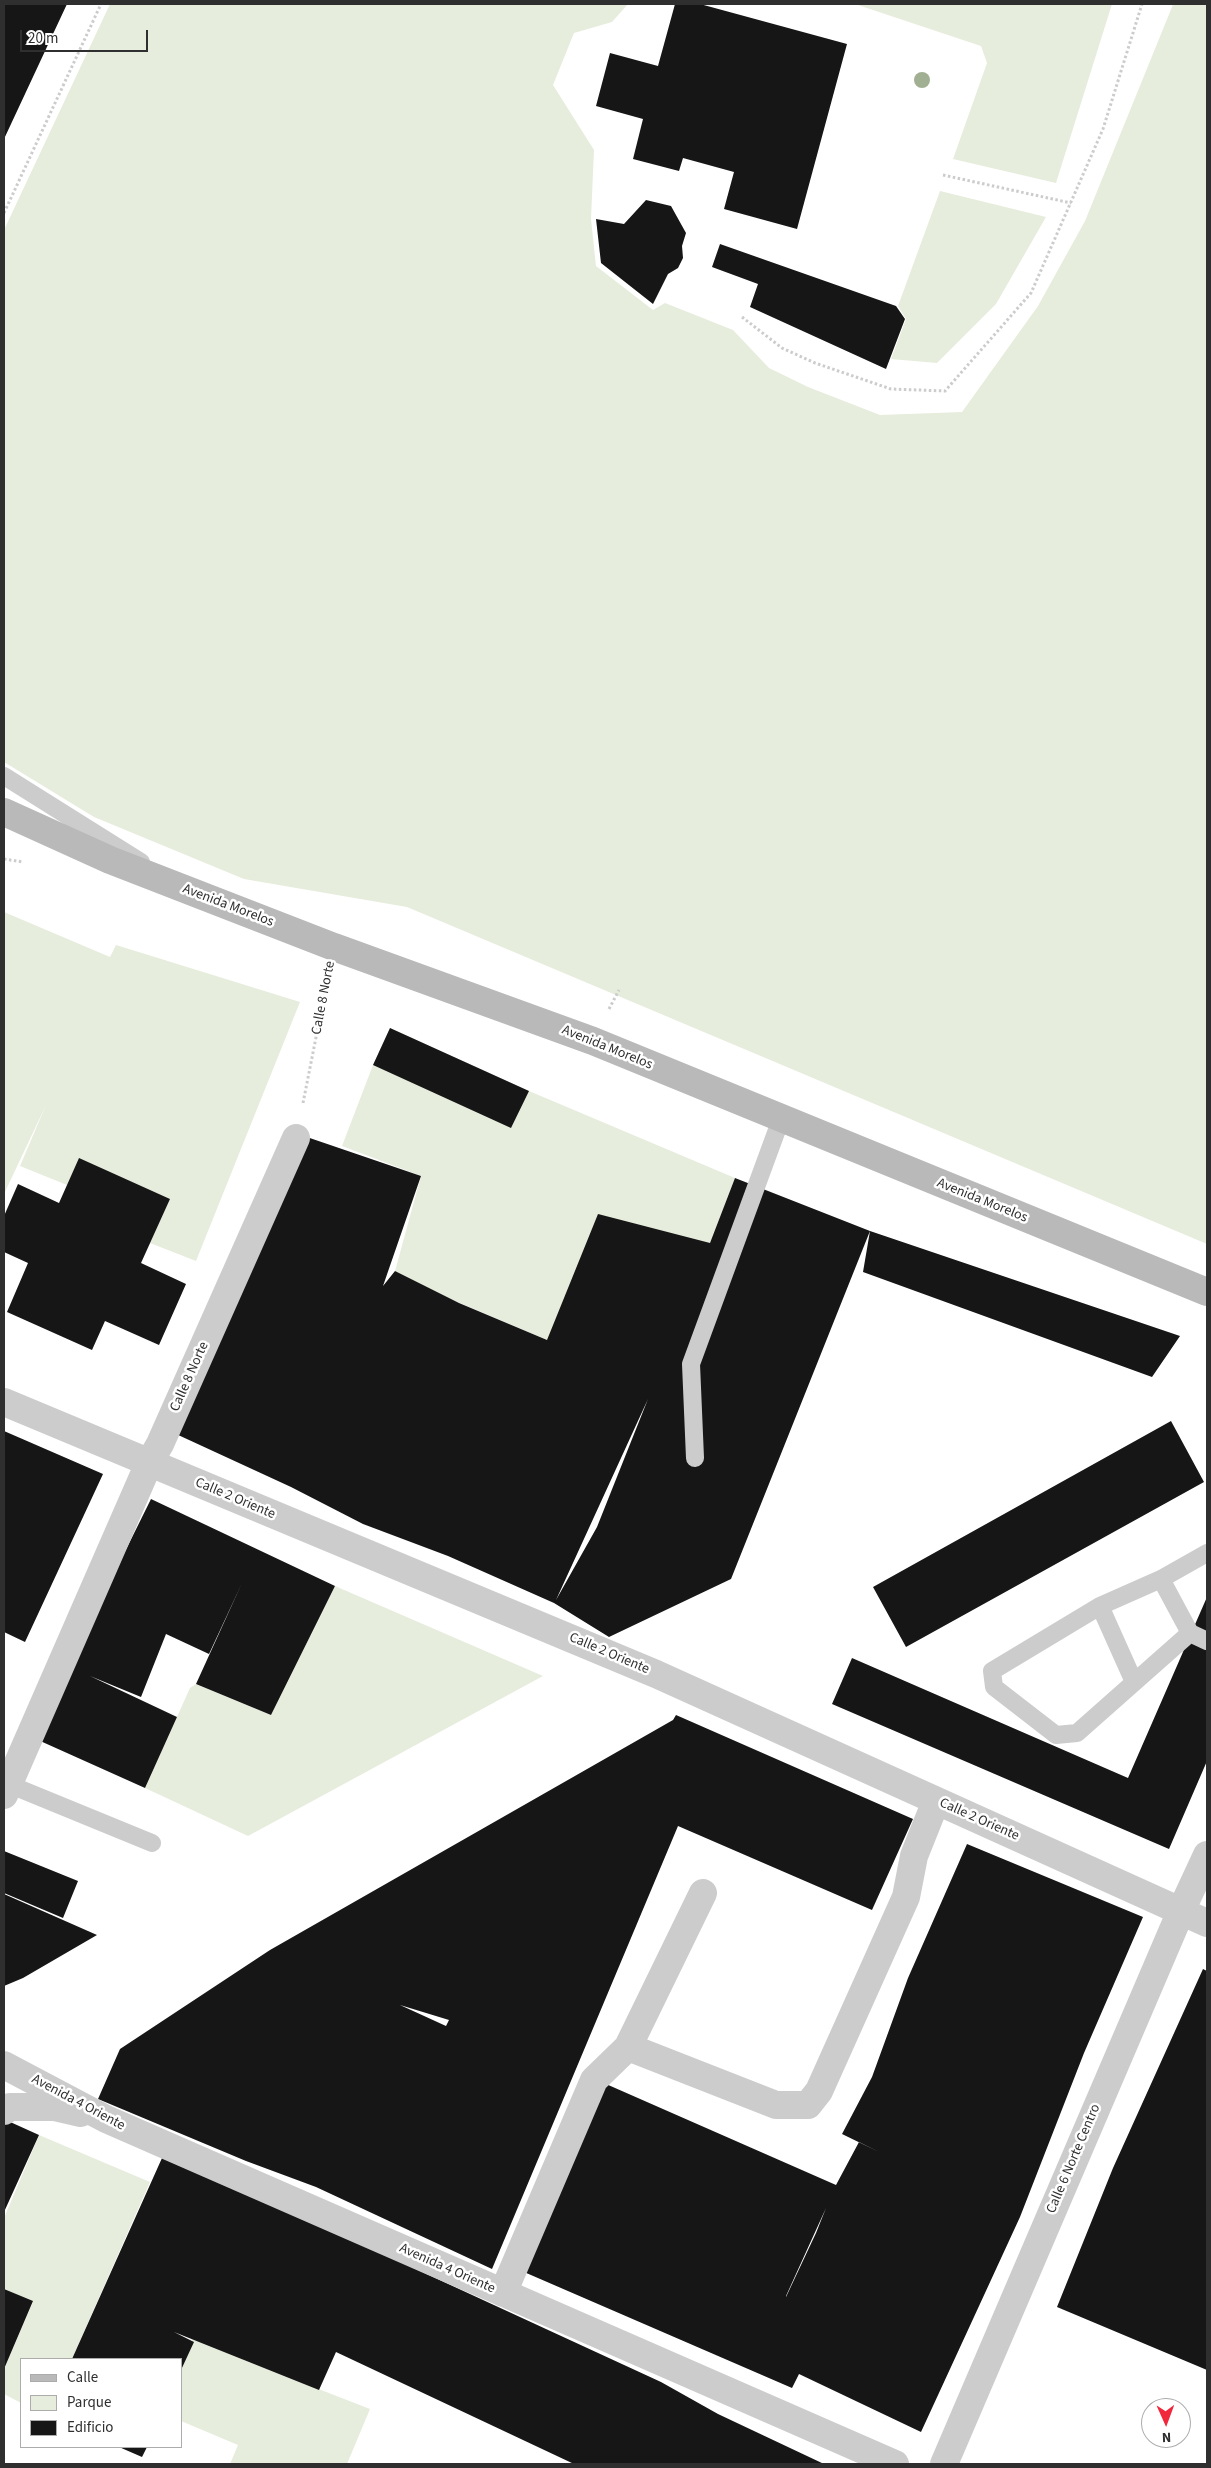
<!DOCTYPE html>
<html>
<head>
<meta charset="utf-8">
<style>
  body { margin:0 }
  #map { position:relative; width:1211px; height:2468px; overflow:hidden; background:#fff; font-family:"Source Sans 3",sans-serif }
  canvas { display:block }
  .frame { position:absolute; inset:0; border:5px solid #2f2f2f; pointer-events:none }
  .legend { position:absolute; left:20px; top:2358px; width:162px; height:90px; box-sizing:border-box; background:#fff; border:1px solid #acacac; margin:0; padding:6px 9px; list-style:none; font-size:15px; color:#2f2f2f }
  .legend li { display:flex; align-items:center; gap:10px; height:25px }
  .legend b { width:25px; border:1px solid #acacac }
  .north { position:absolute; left:1141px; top:2398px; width:50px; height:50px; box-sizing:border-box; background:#fff; border:1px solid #acacac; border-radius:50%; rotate:178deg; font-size:14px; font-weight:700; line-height:20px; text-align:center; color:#2f2f2f }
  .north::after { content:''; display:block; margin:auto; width:18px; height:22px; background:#f1273b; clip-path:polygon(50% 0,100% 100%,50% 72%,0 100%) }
  .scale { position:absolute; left:20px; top:30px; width:128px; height:22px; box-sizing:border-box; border:2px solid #2f2f2f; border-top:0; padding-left:6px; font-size:15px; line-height:18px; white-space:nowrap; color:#2f2f2f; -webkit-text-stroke:4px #fff; paint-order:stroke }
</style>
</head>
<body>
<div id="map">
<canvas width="1211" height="2468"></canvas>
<div class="frame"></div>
<ul class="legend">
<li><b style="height:6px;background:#b9b9b9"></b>Calle</li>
<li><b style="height:14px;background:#e6eddc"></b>Parque</li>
<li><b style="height:14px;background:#161616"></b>Edificio</li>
</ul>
<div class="north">N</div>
<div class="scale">20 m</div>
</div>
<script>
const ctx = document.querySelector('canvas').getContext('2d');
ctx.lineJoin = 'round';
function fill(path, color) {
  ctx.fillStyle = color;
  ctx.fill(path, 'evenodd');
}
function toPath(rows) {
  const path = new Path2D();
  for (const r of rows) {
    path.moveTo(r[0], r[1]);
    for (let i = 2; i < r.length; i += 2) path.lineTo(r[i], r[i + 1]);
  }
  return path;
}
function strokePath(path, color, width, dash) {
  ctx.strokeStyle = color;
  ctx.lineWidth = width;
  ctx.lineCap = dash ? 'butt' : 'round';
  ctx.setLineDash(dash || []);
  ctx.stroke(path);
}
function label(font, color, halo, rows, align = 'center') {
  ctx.font = font + ' "Source Sans 3",sans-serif';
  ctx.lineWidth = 5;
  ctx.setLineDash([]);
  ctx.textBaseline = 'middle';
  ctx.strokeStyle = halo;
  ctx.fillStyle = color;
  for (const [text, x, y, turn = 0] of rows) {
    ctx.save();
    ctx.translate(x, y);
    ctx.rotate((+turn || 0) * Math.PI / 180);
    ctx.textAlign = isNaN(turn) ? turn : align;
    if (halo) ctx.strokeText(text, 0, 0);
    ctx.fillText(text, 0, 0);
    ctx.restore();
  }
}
const green = toPath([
  [110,4,628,4,612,22,574,33,553,85,594,150,591,219,596,266,653,310,665,303,733,330,769,368,808,387,880,415,962,412,1038,306,1085,221,1172,7,1173,4,1207,4,1207,1244,407,907,244,879,94,817,4,762,4,230],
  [855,4,1112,4,1056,183,953,159,987,63,981,46],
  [940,191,1046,217,996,304,937,363,891,359,906,319,898,306],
  [4,912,110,957,116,945,300,1002,196,1261,150,1243,170,1199,79,1159,67,1185,20,1166,46,1105,4,1194],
  [390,1028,529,1091,735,1178,710,1243,547,1340,448,1298,395,1271,421,1176,342,1146,373,1065],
  [335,1586,543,1676,248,1836,145,1788,190,1688,196,1684,271,1715],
  [39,2135,150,2182,72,2359,21,2359,21,2403,4,2394,4,2369,33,2302,4,2289,4,2218],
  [194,2336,244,2360,370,2409,347,2464,230,2464,238,2445,181,2421,181,2369]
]);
const building = toPath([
  [4,4,67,4,4,139],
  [675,4,700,4,847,44,797,229,724,209,734,172,683,158,679,171,633,159,643,119,596,106,610,53,658,66],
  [646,200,671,206,686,233,682,246,683,258,678,268,668,274,653,304,601,263,596,219,624,224],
  [720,244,896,306,905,319,886,369,750,307,758,284,712,267],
  [390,1028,529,1091,511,1128,373,1065],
  [298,1134,421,1176,383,1286,395,1271,459,1303,547,1340,598,1214,710,1243,735,1178,870,1231,731,1579,609,1637,554,1603,448,1556,363,1524,291,1487,176,1434],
  [648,1399,597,1527,556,1600],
  [79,1158,170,1199,141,1263,186,1284,159,1345,105,1321,92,1350,7,1312,28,1263,4,1252,4,1216,18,1184,59,1203],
  [870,1231,1180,1336,1152,1377,863,1272],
  [1171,1421,1204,1482,906,1647,873,1587],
  [4,1431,103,1474,25,1642,4,1632],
  [151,1499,335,1586,271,1715,196,1684,242,1583,209,1654,166,1634,141,1697,90,1676,177,1717,145,1788,38,1740,100,1602],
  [1207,1597,1207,1761,1169,1849,832,1704,852,1658,1128,1778],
  [676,1715,913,1819,872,1910,678,1826,492,2269,316,2187,246,2161,98,2099,120,2049,270,1950,673,1720],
  [400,2005,449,2020,446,2026],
  [967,1844,1143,1917,1084,2053,1020,2217,921,2432,799,2374,792,2388,524,2272,606,2084,836,2185,859,2142,879,2152,842,2134,872,2077,908,1978],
  [826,2208,816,2233,786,2297,786,2296],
  [4,1851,78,1881,63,1918,4,1893],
  [4,1894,97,1935,23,1978,4,1986],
  [1203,1969,1207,1971,1207,2370,1057,2307,1113,2168],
  [8,2121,39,2135,4,2212,4,2124],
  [162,2158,381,2253,661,2382,718,2414,824,2464,574,2464,336,2352,319,2390,174,2332,194,2342,181,2370,181,2359,72,2359],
  [4,2289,33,2301,4,2369],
  [119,2447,147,2447,142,2457]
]);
const path = toPath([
  [943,175,1071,203],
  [4,213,101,4],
  [742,317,782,348,815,363,891,389,945,391,1031,293,1103,129,1142,4],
  [4,859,23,862],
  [609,1009,619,990],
  [303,1103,327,982]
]);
const lane = toPath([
  [4,776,141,862],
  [695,1458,691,1364,781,1119],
  [1161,1579,1190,1633,1207,1641],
  [1100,1606,1134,1682],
  [1190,1633,1077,1733,1056,1735,994,1687,992,1671,1100,1606,1161,1579,1207,1553],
  [8,1784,152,1843]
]);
const street = toPath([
  [4,1402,656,1674,1207,1923],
  [4,1795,149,1463,160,1444,296,1138],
  [628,2047,776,2105,808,2105,819,2091,906,1897,914,1856,936,1801],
  [4,2065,106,2119,895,2464],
  [4,2111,10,2107,55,2107,81,2113],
  [503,2293,594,2080,628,2047,703,1893],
  [944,2464,1181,1911,1207,1855]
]);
const secondary = toPath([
  [4,812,110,860,334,947,593,1041,1207,1292]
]);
const trees = [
  [922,80]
];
const streetNames = [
  ["Avenida Morelos",228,906,21],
  ["Calle 8 Norte",324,998,-79],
  ["Avenida Morelos",607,1048,22],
  ["Avenida Morelos",982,1201,22],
  ["Calle 8 Norte",190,1377,-66],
  ["Calle 2 Oriente",235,1499,23],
  ["Calle 2 Oriente",609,1654,23],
  ["Calle 2 Oriente",979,1820,24],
  ["Avenida 4 Oriente",78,2103,28],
  ["Calle 6 Norte Centro",1074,2159,-67],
  ["Avenida 4 Oriente",447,2269,24]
];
fill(green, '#e6eddc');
fill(building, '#161616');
strokePath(path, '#ccc', 3, [2.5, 2.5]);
strokePath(lane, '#ccc', 18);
strokePath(street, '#ccc', 28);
strokePath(secondary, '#b9b9b9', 28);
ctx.fillStyle = '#a1af92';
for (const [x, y] of trees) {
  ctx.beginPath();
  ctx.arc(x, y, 8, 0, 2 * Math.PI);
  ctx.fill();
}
label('14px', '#2f2f2f', '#fff', streetNames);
</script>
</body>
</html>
